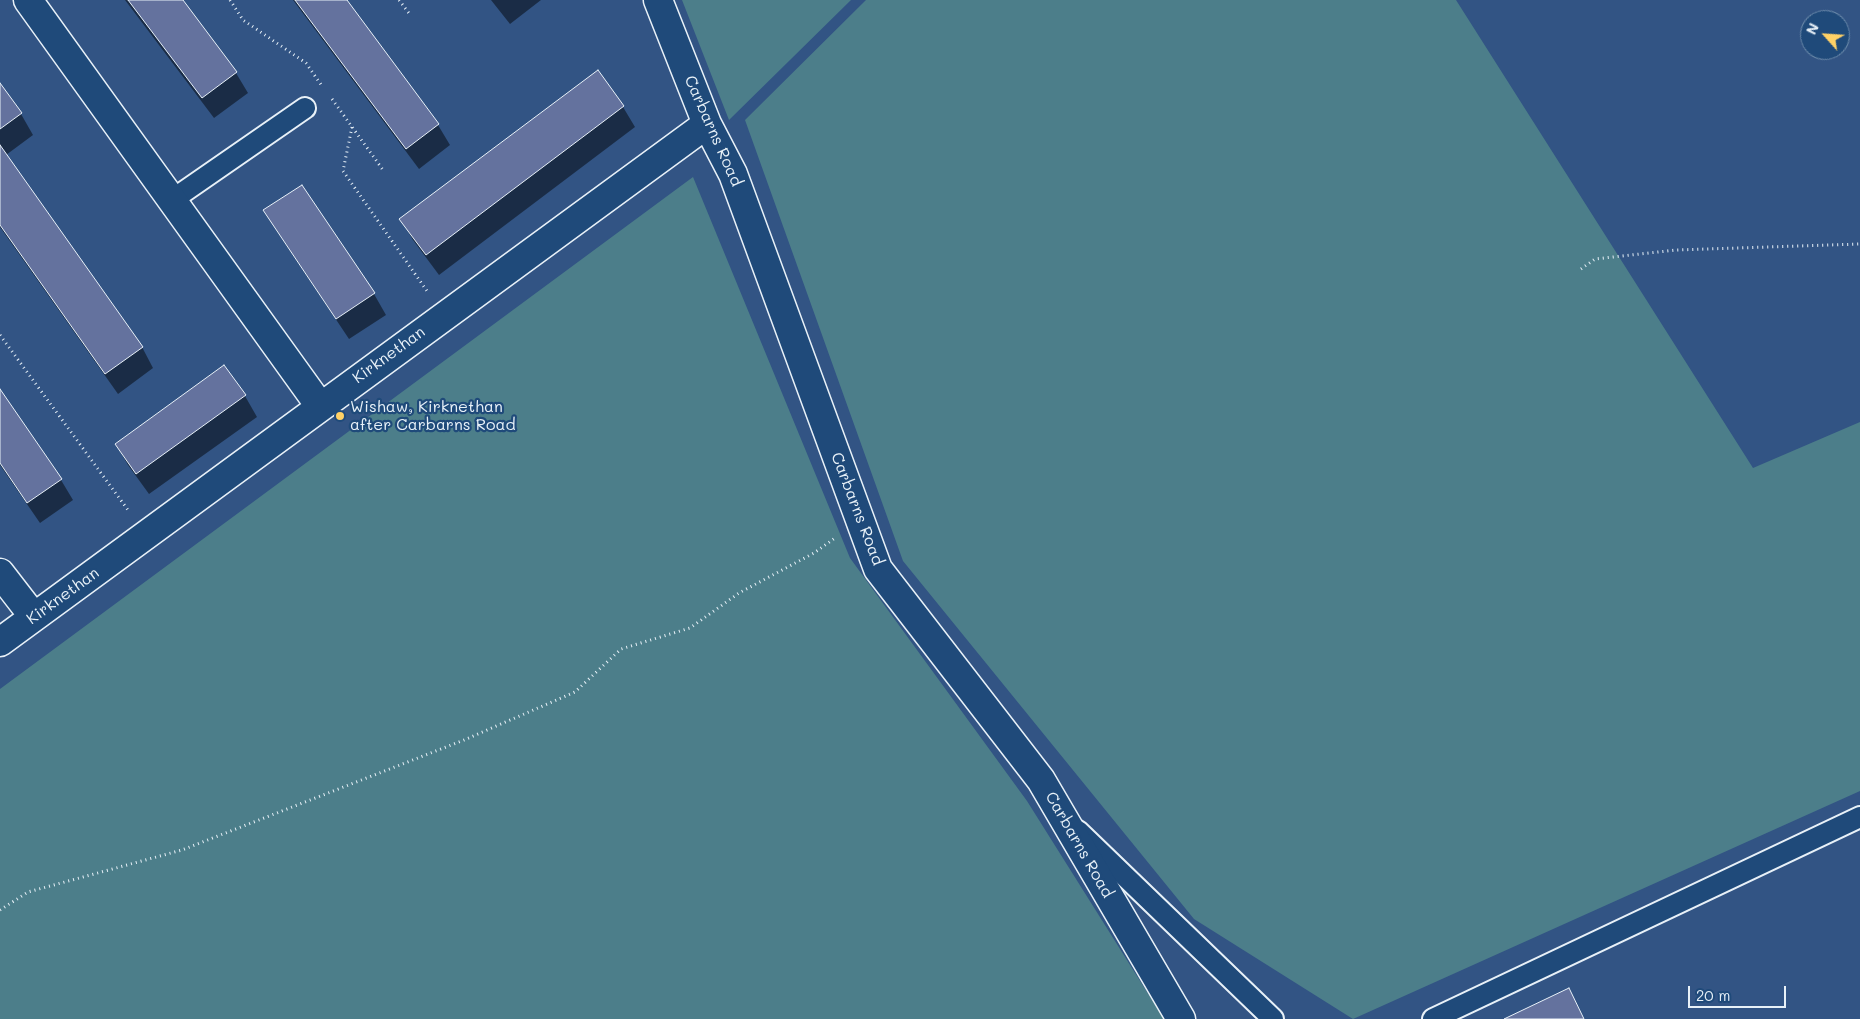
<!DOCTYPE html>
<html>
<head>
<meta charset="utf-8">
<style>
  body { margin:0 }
  #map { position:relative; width:1860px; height:1019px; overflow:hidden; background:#325484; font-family:Mali,sans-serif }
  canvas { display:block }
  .north { position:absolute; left:1800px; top:10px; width:50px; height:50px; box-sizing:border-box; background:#1f4a7a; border:1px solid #6f8dac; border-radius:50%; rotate:296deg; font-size:14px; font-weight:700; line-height:20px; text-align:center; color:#e8f1f8 }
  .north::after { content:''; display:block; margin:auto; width:18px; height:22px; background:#ffd166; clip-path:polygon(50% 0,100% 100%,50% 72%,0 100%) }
  .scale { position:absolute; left:1688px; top:986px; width:98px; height:22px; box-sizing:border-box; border:2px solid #e8f1f8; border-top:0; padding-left:6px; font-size:15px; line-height:18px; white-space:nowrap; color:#e8f1f8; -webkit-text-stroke:4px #1f4a7a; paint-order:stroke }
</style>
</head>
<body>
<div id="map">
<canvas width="1860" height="1019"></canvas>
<div class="north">N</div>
<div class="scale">20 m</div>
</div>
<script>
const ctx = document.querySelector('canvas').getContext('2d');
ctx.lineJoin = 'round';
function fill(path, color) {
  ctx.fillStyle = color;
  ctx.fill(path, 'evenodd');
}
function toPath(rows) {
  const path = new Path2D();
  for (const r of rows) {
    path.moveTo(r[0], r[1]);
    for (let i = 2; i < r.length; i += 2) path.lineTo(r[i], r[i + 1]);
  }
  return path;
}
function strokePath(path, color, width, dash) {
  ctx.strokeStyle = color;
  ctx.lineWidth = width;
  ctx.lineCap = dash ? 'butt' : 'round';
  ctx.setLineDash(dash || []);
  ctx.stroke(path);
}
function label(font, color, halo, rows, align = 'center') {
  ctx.font = font + ' Mali,sans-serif';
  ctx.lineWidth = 4.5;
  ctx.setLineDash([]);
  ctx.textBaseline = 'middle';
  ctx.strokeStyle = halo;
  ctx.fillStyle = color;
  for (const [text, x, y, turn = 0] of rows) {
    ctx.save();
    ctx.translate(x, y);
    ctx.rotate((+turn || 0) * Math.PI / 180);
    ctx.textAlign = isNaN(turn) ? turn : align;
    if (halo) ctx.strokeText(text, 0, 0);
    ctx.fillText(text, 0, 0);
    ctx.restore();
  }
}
const green = toPath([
  [682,0,851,0,729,120],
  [866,0,1456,0,1753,468,1860,422,1860,791,1353,1019,1194,919,903,561,745,120],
  [693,177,850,558,1027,801,1164,1019,0,1019,0,689]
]);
const shadow = toPath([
  [125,0,181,0,236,73,248,93,214,118],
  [293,0,345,0,438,125,450,145,419,169],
  [491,0,541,0,510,24],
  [598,72,623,107,635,127,439,275,413,240,401,219],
  [0,85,21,114,33,135,6,155,142,347,153,368,118,394,0,227],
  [265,211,374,294,386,315,349,339,277,231],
  [223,366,245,396,257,417,149,494,128,465,116,444],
  [0,391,61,480,73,500,40,523,0,465]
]);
const building = toPath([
  [128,0,183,0,237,72,202,98,128,0],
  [295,0,347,0,439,124,406,149,295,0],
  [598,70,624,106,426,255,399,219,598,70],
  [0,83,22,113,0,129,0,83],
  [0,145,143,347,105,374,0,225,0,145],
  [302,185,375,293,336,319,263,210,302,185],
  [224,365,246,395,136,474,115,444,224,365],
  [0,389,62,479,27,503,0,463,0,389],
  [1569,988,1584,1019,1504,1019,1569,988]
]);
const path = toPath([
  [230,0,243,20,306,63,322,86],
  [399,0,411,16],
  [332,99,383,170],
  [352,127,343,171,427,291],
  [1581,269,1595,259,1676,250,1860,244],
  [0,335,128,510],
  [0,910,28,892,182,850,464,740,575,692,621,649,690,628,739,593,814,553,835,538]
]);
const lane = toPath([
  [172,200,305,108],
  [1078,831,1273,1019],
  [1433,1019,1860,817]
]);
const street = toPath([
  [28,0,320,406],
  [658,0,707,124,733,174,878,569,1041,780,1181,1019],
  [0,573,34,617],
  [0,642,707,124]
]);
const markers = [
  [340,416,5,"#ffd166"]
];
const streetNames = [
  ["Carbarns Road",713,131,66],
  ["Kirknethan",389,355,-36],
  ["Carbarns Road",857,509,69],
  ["Kirknethan",63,596,-36],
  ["Carbarns Road",1079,845,60]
];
const poiNames = [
  ["Wishaw, Kirknethan",350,407],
  ["after Carbarns Road",350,425]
];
fill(green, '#4c7e8a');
fill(shadow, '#0007');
fill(building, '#64729e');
strokePath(building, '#e8f1f8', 1);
strokePath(lane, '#e8f1f8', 24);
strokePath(street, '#e8f1f8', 31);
strokePath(path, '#e8f1f8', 3, [1, 4]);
strokePath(lane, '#1f4a7a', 20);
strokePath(street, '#1f4a7a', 28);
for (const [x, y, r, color] of markers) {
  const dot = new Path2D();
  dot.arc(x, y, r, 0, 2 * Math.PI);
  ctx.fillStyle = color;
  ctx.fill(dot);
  strokePath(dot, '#1f4a7a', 2);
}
label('16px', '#e8f1f8', '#1f4a7a', streetNames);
label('16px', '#e8f1f8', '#1f4a7a', poiNames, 'left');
</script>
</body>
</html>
